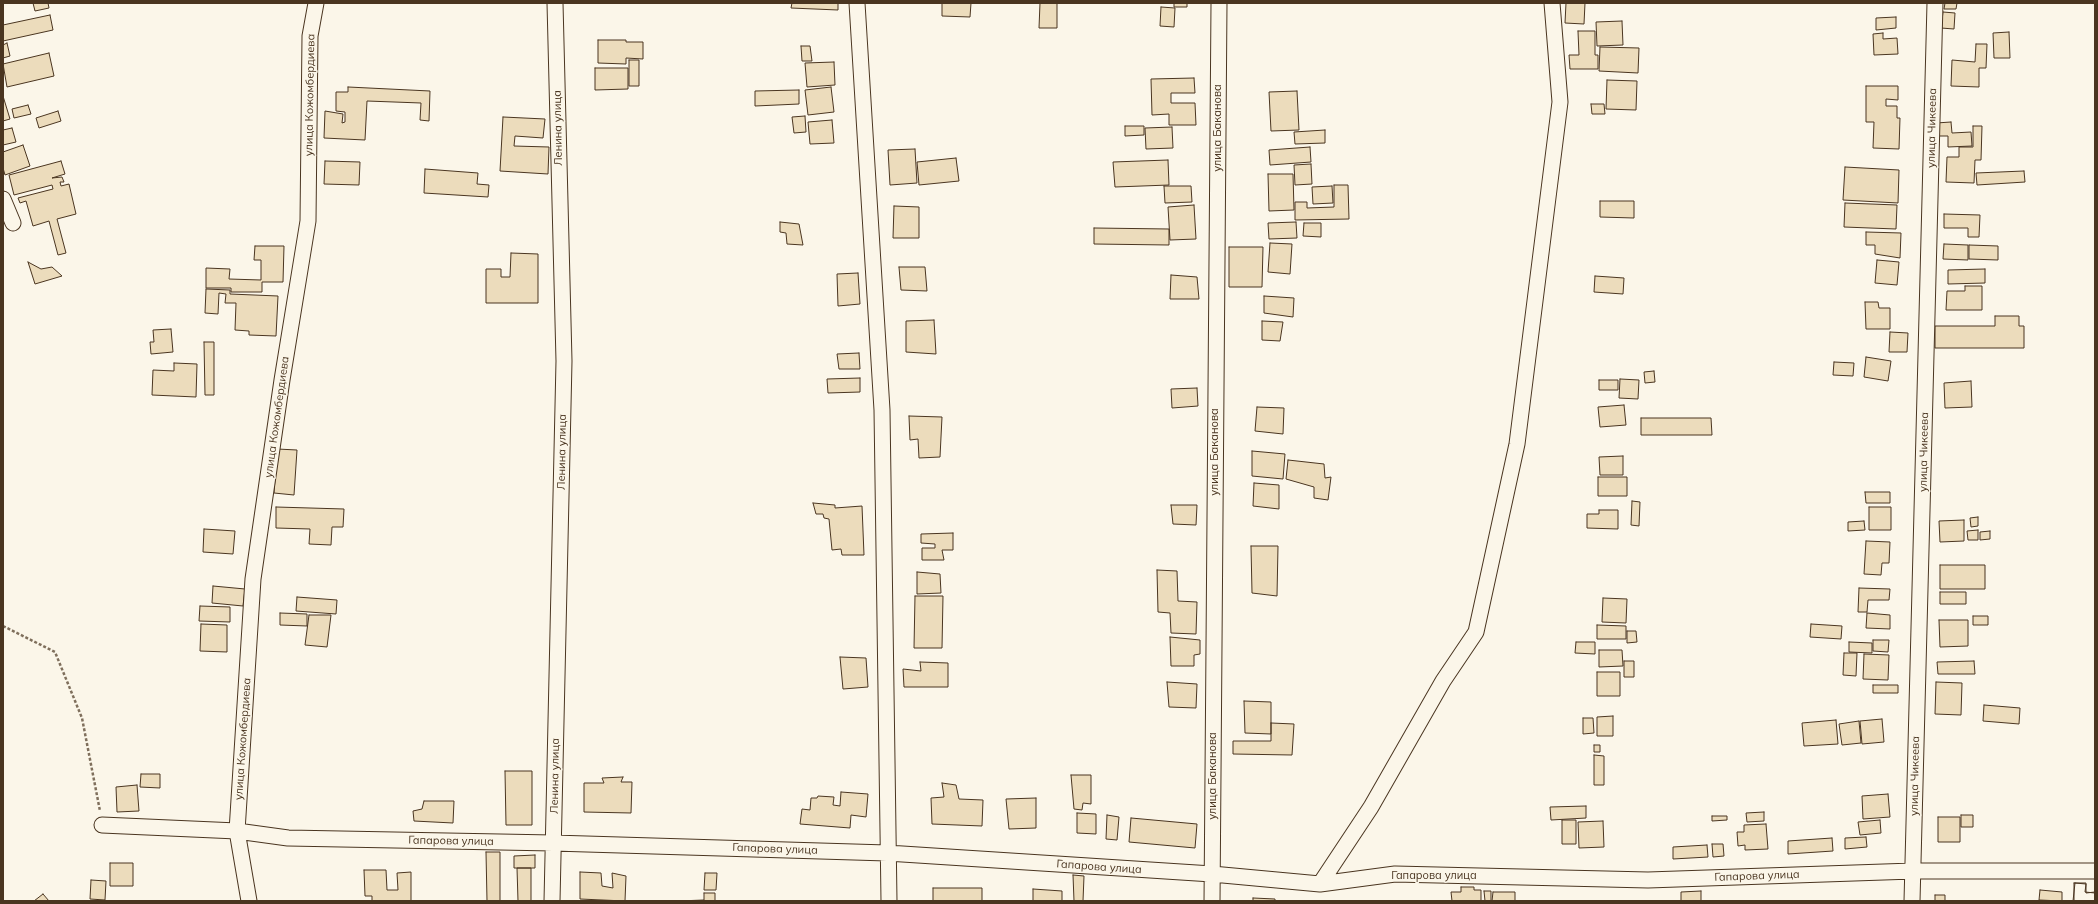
<!DOCTYPE html>
<html>
<head>
<meta charset="utf-8">
<style>
  body { margin:0 }
  #map { position:relative; width:2098px; height:904px; overflow:hidden; background:#fbf6e9; font-family:Mulish,sans-serif }
  canvas { display:block }
  .frame { position:absolute; inset:0; border:4px solid #4a3520; pointer-events:none }
</style>
</head>
<body>
<div id="map">
<canvas width="2098" height="904"></canvas>
<div class="frame"></div>
</div>
<script>
const ctx = document.querySelector('canvas').getContext('2d');
ctx.lineJoin = 'round';
function fill(path, color) {
  ctx.fillStyle = color;
  ctx.fill(path, 'evenodd');
}
function toPath(rows) {
  const path = new Path2D();
  for (const r of rows) {
    path.moveTo(r[0], r[1]);
    for (let i = 2; i < r.length; i += 2) path.lineTo(r[i], r[i + 1]);
  }
  return path;
}
function strokePath(path, color, width, dash) {
  ctx.strokeStyle = color;
  ctx.lineWidth = width;
  ctx.lineCap = dash ? 'butt' : 'round';
  ctx.setLineDash(dash || []);
  ctx.stroke(path);
}
function label(font, color, halo, rows, align = 'center') {
  ctx.font = font + ' Mulish,sans-serif';
  ctx.lineWidth = 3;
  ctx.setLineDash([]);
  ctx.textBaseline = 'middle';
  ctx.strokeStyle = halo;
  ctx.fillStyle = color;
  for (const [text, x, y, turn = 0] of rows) {
    ctx.save();
    ctx.translate(x, y);
    ctx.rotate((+turn || 0) * Math.PI / 180);
    ctx.textAlign = isNaN(turn) ? turn : align;
    if (halo) ctx.strokeText(text, 0, 0);
    ctx.fillText(text, 0, 0);
    ctx.restore();
  }
}
const building = toPath([
  [33,3,48,3,49,8,35,11,33,3],
  [792,3,838,3,838,10,791,8,792,3],
  [942,3,971,3,970,17,942,16,942,3],
  [1040,3,1057,3,1057,28,1039,28,1040,3],
  [1174,3,1187,3,1187,7,1174,7,1174,3],
  [1566,3,1585,3,1584,24,1565,23,1566,3],
  [1945,3,1957,3,1956,9,1944,9,1945,3],
  [1161,7,1175,8,1174,27,1160,26,1161,7],
  [1943,12,1955,13,1954,29,1941,28,1943,12],
  [50,15,53,30,3,41,3,25,50,15],
  [1896,17,1896,28,1876,30,1876,18,1896,17],
  [1622,21,1623,45,1597,46,1596,22,1622,21],
  [1578,31,1595,31,1595,55,1598,55,1598,69,1570,69,1569,55,1579,55,1578,31],
  [2009,32,2010,58,1994,58,1993,33,2009,32],
  [1883,33,1883,39,1897,38,1898,54,1874,55,1873,34,1883,33],
  [598,40,626,40,626,42,643,42,643,59,626,58,626,64,598,63,598,40],
  [7,43,10,56,3,58,3,45,7,43],
  [1976,44,1987,44,1986,68,1979,68,1979,87,1951,86,1952,60,1975,62,1976,44],
  [801,46,810,46,812,61,802,61,801,46],
  [1600,47,1639,48,1638,73,1599,71,1600,47],
  [49,53,54,76,7,87,3,64,49,53],
  [629,60,639,60,639,86,629,86,629,60],
  [834,62,835,85,807,87,805,63,834,62],
  [595,68,628,68,628,89,595,90,595,68],
  [1194,78,1195,93,1171,93,1171,103,1195,103,1196,125,1169,125,1169,114,1152,115,1151,79,1194,78],
  [1607,80,1637,81,1636,110,1606,109,1607,80],
  [1866,86,1898,86,1898,100,1886,99,1886,106,1897,106,1897,118,1900,118,1899,149,1873,148,1874,122,1866,122,1866,86],
  [348,87,430,91,429,121,420,120,421,103,367,101,365,140,324,138,325,111,343,114,342,123,345,122,345,112,336,111,336,92,348,92,348,87],
  [831,87,834,112,808,115,805,90,831,87],
  [799,90,799,104,755,106,755,91,799,90],
  [1297,91,1299,130,1271,131,1269,92,1297,91],
  [3,96,10,119,3,121,3,96],
  [1591,104,1604,104,1605,114,1592,114,1591,104],
  [28,105,31,114,14,118,12,109,28,105],
  [58,111,61,121,39,128,36,118,58,111],
  [805,116,806,132,794,133,792,117,805,116],
  [503,117,545,119,543,138,515,136,514,146,549,147,548,174,500,171,503,117],
  [832,120,834,143,810,144,808,122,832,120],
  [1951,122,1952,133,1971,132,1972,146,1948,147,1948,136,1937,136,1936,123,1951,122],
  [1125,126,1144,126,1144,135,1125,136,1125,126],
  [1973,126,1982,126,1981,160,1975,160,1974,183,1946,182,1947,157,1959,157,1959,147,1973,147,1973,126],
  [1172,127,1173,148,1146,149,1145,128,1172,127],
  [12,128,16,142,3,145,3,130,12,128],
  [1325,130,1325,143,1295,144,1294,132,1325,130],
  [23,145,30,166,5,175,3,168,3,152,23,145],
  [1310,147,1311,162,1270,165,1269,150,1310,147],
  [915,149,917,183,890,185,888,150,915,149],
  [956,158,959,181,919,185,917,162,956,158],
  [1168,160,1169,185,1115,187,1113,162,1168,160],
  [61,161,65,174,52,178,62,177,64,182,60,182,61,186,69,184,76,214,57,219,66,253,58,255,49,221,33,226,26,201,20,203,18,198,53,189,52,185,14,195,9,175,61,161],
  [325,161,360,162,359,185,324,184,325,161],
  [1311,164,1312,184,1295,185,1294,165,1311,164],
  [1845,167,1899,170,1898,203,1843,200,1845,167],
  [425,169,478,173,477,184,489,185,488,197,424,193,425,169],
  [2024,171,2025,182,1977,185,1976,173,2024,171],
  [1268,174,1293,174,1294,210,1269,211,1268,174],
  [1334,185,1348,185,1349,219,1295,220,1295,202,1307,202,1307,208,1334,207,1334,185],
  [1164,186,1191,186,1192,202,1165,203,1164,186],
  [1332,186,1333,203,1313,204,1312,187,1332,186],
  [1600,201,1634,201,1634,218,1600,217,1600,201],
  [1845,203,1897,205,1896,229,1844,227,1845,203],
  [1194,205,1196,239,1170,240,1168,207,1194,205],
  [894,206,919,207,919,238,893,238,894,206],
  [1944,214,1980,215,1979,237,1968,237,1968,228,1944,228,1944,214],
  [780,222,799,224,803,245,787,244,786,233,780,232,780,222],
  [1296,222,1297,238,1269,239,1268,223,1296,222],
  [1304,223,1321,223,1321,237,1303,236,1304,223],
  [1094,228,1169,229,1169,245,1094,244,1094,228],
  [1866,232,1901,233,1900,258,1875,254,1875,245,1866,245,1866,232],
  [1270,243,1292,244,1290,274,1268,272,1270,243],
  [1944,244,1968,245,1968,260,1943,259,1944,244],
  [1969,245,1998,246,1998,260,1969,259,1969,245],
  [255,246,284,246,283,282,262,282,262,292,231,292,231,288,206,288,206,268,230,269,229,279,261,280,261,260,254,260,255,246],
  [1229,247,1263,247,1262,287,1229,287,1229,247],
  [511,253,538,254,538,303,486,303,486,269,501,269,501,277,510,277,511,253],
  [1877,260,1899,262,1897,285,1875,283,1877,260],
  [28,262,41,269,52,267,62,276,35,284,28,262],
  [899,267,925,267,927,291,901,290,899,267],
  [1985,269,1985,283,1948,284,1948,270,1985,269],
  [858,273,860,304,838,306,837,274,858,273],
  [1171,275,1197,277,1199,299,1170,299,1171,275],
  [1595,276,1624,278,1623,294,1594,292,1595,276],
  [1965,286,1982,286,1982,310,1946,310,1947,291,1965,291,1965,286],
  [206,289,230,290,230,294,278,296,276,336,249,335,249,331,235,330,236,303,225,303,226,294,219,293,218,314,205,313,206,289],
  [1264,296,1294,298,1293,317,1264,313,1264,296],
  [1865,302,1878,302,1879,308,1890,308,1890,329,1866,329,1865,302],
  [1995,316,2019,316,2019,326,2024,326,2024,348,1935,348,1935,326,1995,326,1995,316],
  [934,320,936,354,906,352,906,321,934,320],
  [1262,321,1283,322,1280,341,1262,340,1262,321],
  [171,329,173,352,151,354,150,342,154,342,153,330,171,329],
  [1890,332,1908,333,1907,352,1889,352,1890,332],
  [204,342,214,342,214,395,205,395,204,342],
  [859,353,860,369,839,369,837,354,859,353],
  [1866,357,1891,361,1888,381,1864,377,1866,357],
  [1834,362,1854,363,1853,376,1833,375,1834,362],
  [174,363,197,364,196,397,152,395,153,370,174,371,174,363],
  [1654,371,1655,382,1645,383,1644,372,1654,371],
  [860,378,860,392,828,393,827,379,860,378],
  [1620,379,1639,380,1638,399,1619,398,1620,379],
  [1599,380,1618,380,1618,390,1599,390,1599,380],
  [1971,381,1972,407,1945,408,1944,383,1971,381],
  [1197,388,1198,406,1172,408,1171,389,1197,388],
  [1624,405,1626,425,1600,427,1598,407,1624,405],
  [1257,407,1284,408,1283,434,1255,431,1257,407],
  [909,416,942,417,940,457,919,458,918,439,910,440,909,416],
  [1641,418,1711,418,1712,435,1641,435,1641,418],
  [277,449,297,450,294,495,274,493,277,449],
  [1252,451,1285,454,1283,479,1252,476,1252,451],
  [1623,456,1623,475,1600,475,1599,457,1623,456],
  [1288,460,1324,464,1325,478,1331,477,1328,500,1314,498,1314,487,1286,479,1288,460],
  [1598,477,1627,477,1627,496,1598,496,1598,477],
  [1254,483,1279,485,1279,509,1253,506,1254,483],
  [1865,492,1890,492,1890,503,1866,503,1865,492],
  [1632,501,1640,502,1639,526,1631,525,1632,501],
  [813,503,835,505,835,508,862,506,864,555,842,555,841,549,832,550,829,519,824,518,823,514,816,514,813,503],
  [1171,505,1197,505,1196,525,1173,524,1171,505],
  [276,507,344,509,343,527,332,527,331,545,309,544,310,529,276,528,276,507],
  [1869,507,1891,507,1891,530,1869,530,1869,507],
  [1599,510,1618,510,1618,529,1587,528,1587,514,1599,514,1599,510],
  [1978,517,1978,526,1971,527,1970,518,1978,517],
  [1964,520,1964,541,1940,542,1939,521,1964,520],
  [1864,521,1865,530,1848,531,1848,522,1864,521],
  [204,529,235,531,233,554,203,552,204,529],
  [1978,530,1978,540,1968,540,1967,531,1978,530],
  [1990,531,1990,539,1980,540,1980,532,1990,531],
  [953,533,953,550,942,550,944,560,922,560,922,548,935,548,935,544,921,543,921,534,953,533],
  [1866,541,1890,542,1889,563,1882,563,1881,575,1864,574,1866,541],
  [1251,546,1278,546,1277,596,1252,593,1251,546],
  [1940,565,1985,565,1985,589,1940,589,1940,565],
  [1157,570,1177,571,1178,601,1197,602,1196,634,1171,633,1170,613,1158,612,1157,570],
  [917,572,940,574,941,593,917,594,917,572],
  [213,586,245,589,243,606,212,603,213,586],
  [1859,588,1890,589,1889,600,1868,600,1867,612,1858,612,1859,588],
  [1940,592,1966,592,1966,604,1940,604,1940,592],
  [915,596,943,596,942,648,914,648,915,596],
  [297,597,337,600,336,614,296,611,297,597],
  [1603,598,1627,599,1626,623,1602,622,1603,598],
  [200,606,230,607,230,622,199,621,200,606],
  [280,613,307,614,307,626,280,625,280,613],
  [1867,613,1890,615,1890,629,1866,628,1867,613],
  [309,615,331,615,327,647,305,645,309,615],
  [1973,616,1988,616,1988,625,1973,625,1973,616],
  [1939,620,1968,620,1968,646,1940,647,1939,620],
  [201,624,227,625,227,652,200,651,201,624],
  [1811,624,1842,626,1841,639,1810,637,1811,624],
  [1597,625,1626,626,1626,639,1597,639,1597,625],
  [1627,631,1636,631,1637,642,1627,643,1627,631],
  [1170,637,1200,640,1200,654,1194,655,1194,666,1171,666,1170,637],
  [1873,640,1889,640,1888,652,1873,651,1873,640],
  [1576,642,1595,642,1595,654,1575,653,1576,642],
  [1849,642,1872,643,1872,653,1849,652,1849,642],
  [1599,650,1622,650,1623,666,1599,667,1599,650],
  [1844,653,1857,653,1856,676,1843,675,1844,653],
  [1864,654,1889,655,1888,680,1863,679,1864,654],
  [840,657,866,658,868,687,843,689,840,657],
  [1624,661,1634,661,1634,677,1624,677,1624,661],
  [1974,661,1975,674,1938,674,1937,662,1974,661],
  [920,662,948,663,948,687,904,687,903,669,921,671,920,662],
  [1597,672,1620,672,1620,696,1597,696,1597,672],
  [1167,682,1197,684,1196,708,1169,707,1167,682],
  [1936,682,1962,683,1961,715,1935,714,1936,682],
  [1873,685,1898,685,1898,693,1873,693,1873,685],
  [1244,701,1271,702,1271,734,1245,733,1244,701],
  [1984,705,2020,708,2019,724,1983,721,1984,705],
  [1613,716,1613,736,1597,736,1597,717,1613,716],
  [1583,718,1593,718,1594,733,1583,734,1583,718],
  [1882,719,1884,742,1862,744,1860,721,1882,719],
  [1836,720,1838,744,1804,746,1802,723,1836,720],
  [1859,721,1861,743,1842,745,1839,724,1859,721],
  [1271,723,1294,724,1292,755,1233,754,1233,741,1271,741,1271,723],
  [1594,745,1600,745,1600,752,1594,752,1594,745],
  [1594,755,1604,756,1604,785,1594,785,1594,755],
  [505,771,532,771,532,825,506,825,505,771],
  [141,774,160,774,160,788,140,787,141,774],
  [1071,775,1091,775,1091,804,1083,803,1082,810,1074,809,1071,775],
  [623,777,621,782,632,782,631,813,584,812,584,783,604,783,602,778,623,777],
  [942,783,956,785,959,799,983,800,982,826,932,824,931,798,944,797,942,783],
  [137,785,139,811,117,812,116,787,137,785],
  [841,792,868,794,866,817,851,815,850,828,800,824,802,809,810,810,811,798,817,798,818,796,834,797,833,805,840,806,841,792],
  [1888,794,1890,817,1863,819,1862,796,1888,794],
  [1036,798,1036,828,1009,829,1006,799,1036,798],
  [424,801,454,801,453,823,414,821,413,811,422,809,424,801],
  [1586,806,1586,818,1551,820,1550,807,1586,806],
  [1764,812,1764,821,1747,822,1746,813,1764,812],
  [1077,813,1096,814,1096,834,1077,833,1077,813],
  [1107,815,1119,817,1117,840,1106,839,1107,815],
  [1961,815,1973,815,1973,827,1961,827,1961,815],
  [1712,816,1727,816,1727,820,1712,821,1712,816],
  [1938,817,1960,817,1960,842,1938,842,1938,817],
  [1131,818,1197,824,1195,848,1129,842,1131,818],
  [1562,820,1576,820,1576,844,1562,844,1562,820],
  [1880,820,1881,833,1860,835,1858,822,1880,820],
  [1603,821,1604,847,1579,848,1578,822,1603,821],
  [1766,824,1768,849,1745,850,1745,845,1738,846,1737,832,1744,832,1744,825,1766,824],
  [1866,837,1867,847,1845,849,1845,838,1866,837],
  [1832,838,1833,851,1788,854,1788,841,1832,838],
  [1712,844,1723,844,1724,856,1713,857,1712,844],
  [1707,845,1708,857,1673,859,1673,847,1707,845],
  [486,852,500,852,500,901,518,901,517,868,531,868,531,901,487,901,486,852],
  [535,855,535,868,514,868,514,856,535,855],
  [110,863,133,863,133,886,110,886,110,863],
  [364,870,386,870,387,890,398,890,397,873,411,872,411,901,372,901,372,896,365,896,364,870],
  [580,872,601,873,602,886,613,888,612,873,626,876,625,901,580,899,580,872],
  [705,873,717,873,716,890,704,890,705,873],
  [1073,875,1084,876,1083,901,1074,901,1073,875],
  [91,880,106,881,105,900,90,899,91,880],
  [2074,883,2086,883,2086,893,2095,892,2095,901,2074,901,2074,883],
  [2075,883,2086,884,2085,892,2095,893,2095,901,2073,901,2075,883],
  [1461,887,1474,887,1474,890,1481,890,1481,901,1452,901,1451,892,1461,892,1461,887],
  [933,888,982,888,982,901,933,901,933,888],
  [1033,889,1062,891,1062,901,1033,901,1033,889],
  [2040,890,2062,892,2062,901,2039,900,2040,890],
  [1484,891,1491,891,1491,901,1485,901,1484,891],
  [1701,891,1701,901,1681,901,1681,892,1701,891],
  [1493,892,1515,892,1515,901,1492,901,1493,892],
  [704,893,715,893,715,901,678,901,704,900,704,893],
  [43,894,49,901,34,901,43,894],
  [1935,895,1945,895,1945,901,1935,901,1935,895],
  [1253,898,1275,899,1275,901,1253,901,1253,898]
]);
const path = toPath([
  [3,626,55,652,82,718,100,811]
]);
const street = toPath([
  [857,3,882,410,889,901],
  [3,199,13,223],
  [102,825,237,831,288,838,553,843,887,853,1212,874,1320,884,1395,874,1648,880,1913,871,2095,871],
  [1320,884,1371,807,1443,681,1476,632,1517,444,1560,102,1552,3],
  [249,901,237,831,253,579,282,380,308,221,310,36,316,3],
  [552,901,564,361,555,3],
  [1212,901,1219,3],
  [1912,901,1935,3]
]);
const streetNames = [
  ["улица Кожомбердиева",310,95,-89],
  ["Ленина улица",558,128,-91],
  ["улица Баканова",1218,128,-90],
  ["улица Чикеева",1932,128,-89],
  ["улица Кожомбердиева",277,417,-82],
  ["Ленина улица",562,452,-89],
  ["улица Баканова",1215,452,-90],
  ["улица Чикеева",1924,452,-89],
  ["улица Кожомбердиева",243,739,-86],
  ["Ленина улица",555,776,-89],
  ["улица Баканова",1213,776,-90],
  ["улица Чикеева",1915,776,-89],
  ["Гапарова улица",451,841,1],
  ["Гапарова улица",775,849,2],
  ["Гапарова улица",1099,867,4],
  ["Гапарова улица",1434,876],
  ["Гапарова улица",1757,876,-2]
];
fill(building, '#ecdcbc');
strokePath(building, '#4a3520', 1);
strokePath(street, '#4a3520', 17);
strokePath(path, '#7f6f5c', 2.5, [3, 2]);
strokePath(street, '#fbf6e9', 15);
label('11px', '#4a3520', '#fbf6e9', streetNames);
</script>
</body>
</html>
